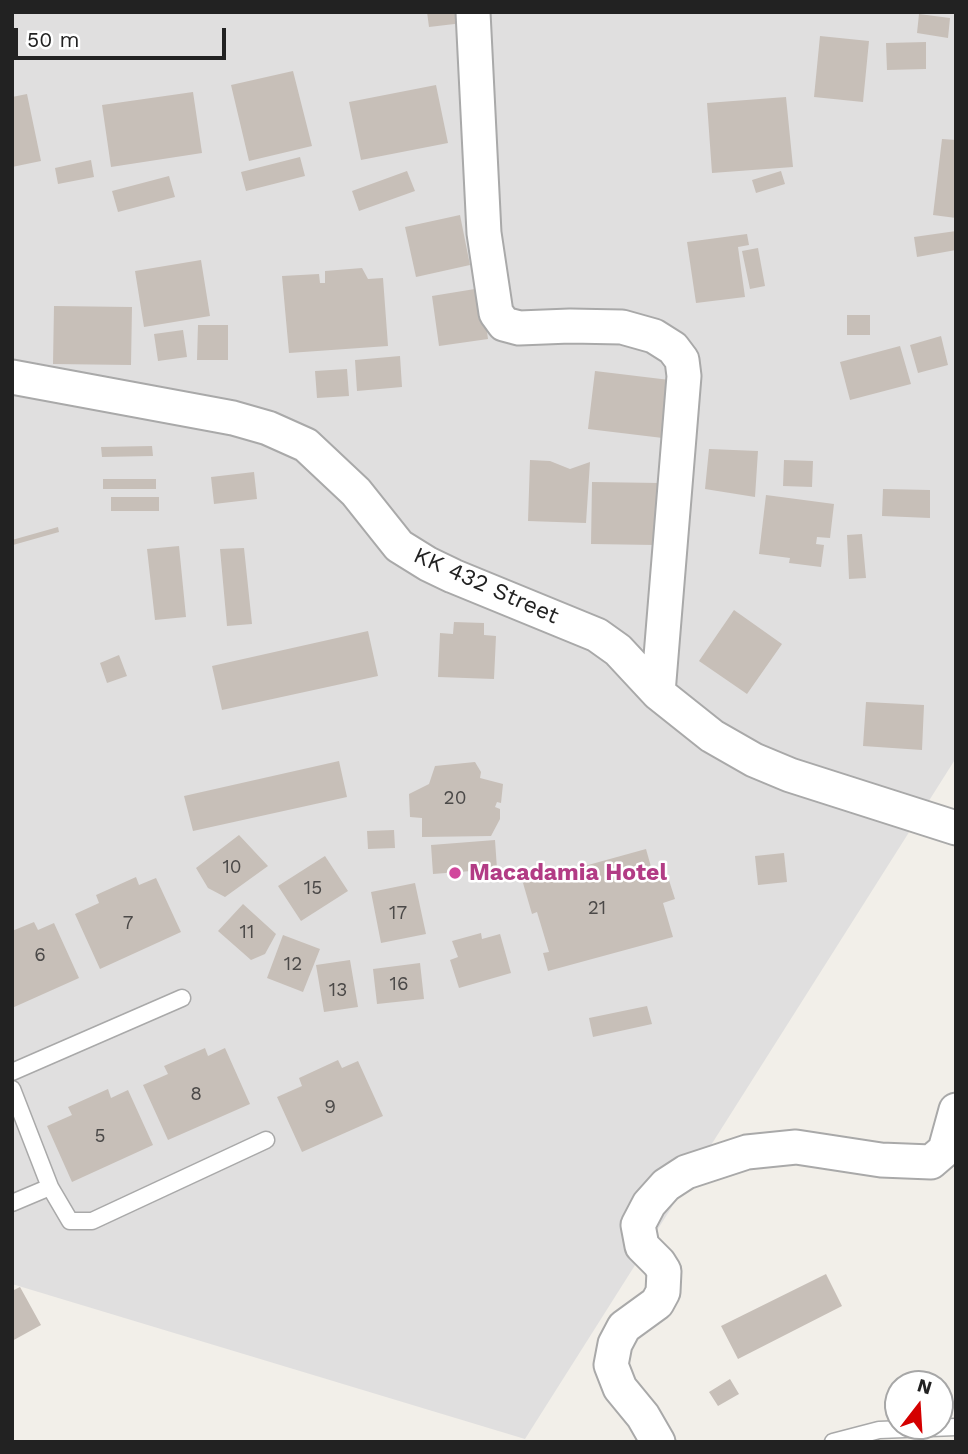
<!DOCTYPE html>
<html>
<head>
<meta charset="utf-8">
<style>
  body { margin:0 }
  #map { position:relative; width:968px; height:1454px; overflow:hidden; background:#f2efe9; font-family:"Work Sans",sans-serif }
  canvas { display:block }
  .frame { position:absolute; inset:0; border:14px solid #222; pointer-events:none }
  .north { position:absolute; left:884px; top:1370px; width:70px; height:70px; box-sizing:border-box; background:#fff; border:2px solid #a7a7a7; border-radius:50%; rotate:17deg; font-size:19px; font-weight:700; line-height:28px; text-align:center; color:#222 }
  .north::after { content:''; display:block; margin:auto; width:24px; height:32px; background:#d40000; clip-path:polygon(50% 0,100% 100%,50% 72%,0 100%) }
  .scale { position:absolute; left:14px; top:28px; width:212px; height:32px; box-sizing:border-box; border:4px solid #222; border-top:0; padding-left:9px; font-size:21px; line-height:24px; white-space:nowrap; color:#222; -webkit-text-stroke:5px #fff; paint-order:stroke }
</style>
</head>
<body>
<div id="map">
<canvas width="968" height="1454"></canvas>
<div class="frame"></div>
<div class="north">N</div>
<div class="scale">50 m</div>
</div>
<script>
const ctx = document.querySelector('canvas').getContext('2d');
ctx.lineJoin = 'round';
function fill(path, color) {
  ctx.fillStyle = color;
  ctx.fill(path, 'evenodd');
}
function toPath(rows) {
  const path = new Path2D();
  for (const r of rows) {
    path.moveTo(r[0], r[1]);
    for (let i = 2; i < r.length; i += 2) path.lineTo(r[i], r[i + 1]);
  }
  return path;
}
function strokePath(path, color, width, dash) {
  ctx.strokeStyle = color;
  ctx.lineWidth = width;
  ctx.lineCap = dash ? 'butt' : 'round';
  ctx.setLineDash(dash || []);
  ctx.stroke(path);
}
function label(font, color, halo, rows, align = 'center') {
  ctx.font = font + ' "Work Sans",sans-serif';
  ctx.lineWidth = 5;
  ctx.setLineDash([]);
  ctx.textBaseline = 'middle';
  ctx.strokeStyle = halo;
  ctx.fillStyle = color;
  for (const [text, x, y, turn = 0] of rows) {
    ctx.save();
    ctx.translate(x, y);
    ctx.rotate((+turn || 0) * Math.PI / 180);
    ctx.textAlign = isNaN(turn) ? turn : align;
    if (halo) ctx.strokeText(text, 0, 0);
    ctx.fillText(text, 0, 0);
    ctx.restore();
  }
}
const residential = toPath([
  [12,12,956,12,956,758,525,1439,12,1284]
]);
const building = toPath([
  [427,12,462,12,463,23,429,27],
  [919,14,950,18,948,38,917,33],
  [820,36,869,41,863,102,814,97],
  [926,42,926,69,887,70,886,43],
  [293,71,312,146,249,161,231,85],
  [436,85,448,143,361,160,349,102],
  [193,92,202,153,111,167,102,105],
  [27,94,41,161,12,167,12,97],
  [786,97,793,167,712,173,707,103],
  [942,139,956,140,956,218,933,215],
  [300,157,305,176,246,191,241,172],
  [91,160,94,177,58,184,55,168],
  [407,171,415,191,359,211,352,191],
  [781,171,785,184,756,193,752,180],
  [169,176,175,197,118,212,112,191],
  [460,215,470,265,416,277,405,227],
  [956,231,956,250,917,257,914,237],
  [747,234,749,245,738,247,745,297,696,303,687,242],
  [758,248,765,286,750,289,742,251],
  [201,260,210,316,144,327,135,271],
  [362,268,368,279,383,278,388,346,289,353,282,276,319,274,320,283,325,283,325,271],
  [481,288,488,339,439,346,432,296],
  [54,306,132,307,131,365,53,364],
  [847,315,870,315,870,335,847,335],
  [198,325,228,325,228,360,197,360],
  [183,330,187,357,158,361,154,334],
  [941,336,948,365,918,373,910,345],
  [900,346,911,384,850,400,840,362],
  [400,356,402,387,357,391,355,360],
  [347,369,349,396,317,398,315,371],
  [595,371,678,381,671,439,588,429],
  [152,446,153,456,102,457,101,447],
  [709,449,758,451,755,497,705,489],
  [530,460,550,461,570,469,590,462,586,523,528,521],
  [784,460,813,461,812,487,783,486],
  [254,472,257,499,214,504,211,477],
  [103,479,156,479,156,489,103,489],
  [592,482,660,483,655,545,591,544],
  [883,489,930,490,930,518,882,516],
  [766,495,834,504,830,538,817,537,816,544,824,545,821,567,789,563,790,558,759,554],
  [111,497,159,497,159,511,111,511],
  [58,527,59,532,13,545,12,540],
  [862,534,866,578,849,579,847,535],
  [179,546,186,617,155,620,147,549],
  [244,548,252,624,227,626,220,549],
  [734,610,782,644,747,694,699,661],
  [454,622,484,623,484,635,496,636,494,679,438,677,440,633,453,634],
  [368,631,378,676,222,710,212,666],
  [119,655,127,676,107,683,100,663],
  [866,702,924,705,922,750,863,746],
  [339,761,347,797,193,831,184,796],
  [475,762,481,772,480,778,503,784,501,803,497,802,495,807,500,809,500,819,491,836,422,837,422,818,410,817,409,794,429,784,435,766],
  [394,830,395,848,368,849,367,831],
  [239,835,268,866,225,897,208,888,196,868],
  [495,840,497,869,433,874,431,845],
  [646,849,655,881,668,877,675,899,663,903,673,937,548,971,543,953,549,952,537,912,532,914,523,883],
  [784,853,787,882,758,885,755,856],
  [325,856,348,891,301,921,278,886],
  [136,877,139,885,156,878,181,932,100,969,75,914,99,903,96,895],
  [415,883,426,934,381,943,371,892],
  [243,904,276,934,265,954,251,960,218,931],
  [34,922,38,930,54,923,79,978,12,1008,12,931],
  [481,933,482,939,500,934,511,973,459,988,450,960,458,957,452,941],
  [283,935,320,949,303,992,267,978],
  [350,960,358,1007,324,1012,316,965],
  [420,963,424,999,377,1004,373,969],
  [647,1006,652,1024,593,1037,589,1018],
  [205,1048,208,1056,225,1048,250,1104,168,1140,143,1085,168,1074,164,1066],
  [338,1060,342,1068,358,1061,383,1116,302,1152,277,1097,302,1086,299,1078],
  [108,1089,111,1098,128,1090,153,1145,72,1182,47,1126,72,1115,68,1107],
  [826,1274,842,1306,738,1359,721,1326],
  [20,1287,41,1325,12,1341,12,1291],
  [730,1379,739,1394,718,1406,709,1392]
]);
const service = toPath([
  [12,1072,182,998],
  [12,1089,50,1187,70,1221,92,1221,266,1140],
  [12,1203,50,1187],
  [833,1442,879,1430,956,1427]
]);
const minor = toPath([
  [473,12,484,233,496,313,504,324,519,328,570,326,622,327,654,336,673,348,682,360,684,376,658,693],
  [12,377,233,418,268,428,306,445,356,492,399,546,428,564,453,576,597,635,618,650,658,693,712,736,754,760,790,775,956,828],
  [658,1442,643,1416,620,1388,611,1365,615,1344,624,1327,657,1303,663,1292,664,1271,659,1263,642,1246,638,1225,649,1204,666,1185,686,1172,747,1152,796,1147,881,1160,931,1162,945,1150,956,1110]
]);
const markers = [
  [455,873,7,"#d1479c"]
];
const numberNames = [
  ["20",455,798],
  ["10",232,867],
  ["15",313,888],
  ["21",597,908],
  ["17",398,913],
  ["7",128,923],
  ["11",247,932],
  ["6",40,955],
  ["12",293,964],
  ["16",399,984],
  ["13",338,990],
  ["8",196,1094],
  ["9",330,1107],
  ["5",100,1136]
];
const streetNames = [
  ["KK 432 Street",486,586,24]
];
const hotelNames = [
  ["Macadamia Hotel",469,873]
];
fill(residential, '#e0dfdf');
fill(building, '#c7bfb8');
strokePath(service, '#a9a9a9', 19);
strokePath(minor, '#a9a9a9', 37);
strokePath(service, '#fff', 16);
strokePath(minor, '#fff', 33);
for (const [x, y, r, color] of markers) {
  const dot = new Path2D();
  dot.arc(x, y, r, 0, 2 * Math.PI);
  ctx.fillStyle = color;
  ctx.fill(dot);
  strokePath(dot, '#fff', 2.5);
}
label('19px', '#4b4948', null, numberNames);
label('23px', '#222', '#fff', streetNames);
label('bold 23px', '#b23c85', '#fff', hotelNames, 'left');
</script>
</body>
</html>
